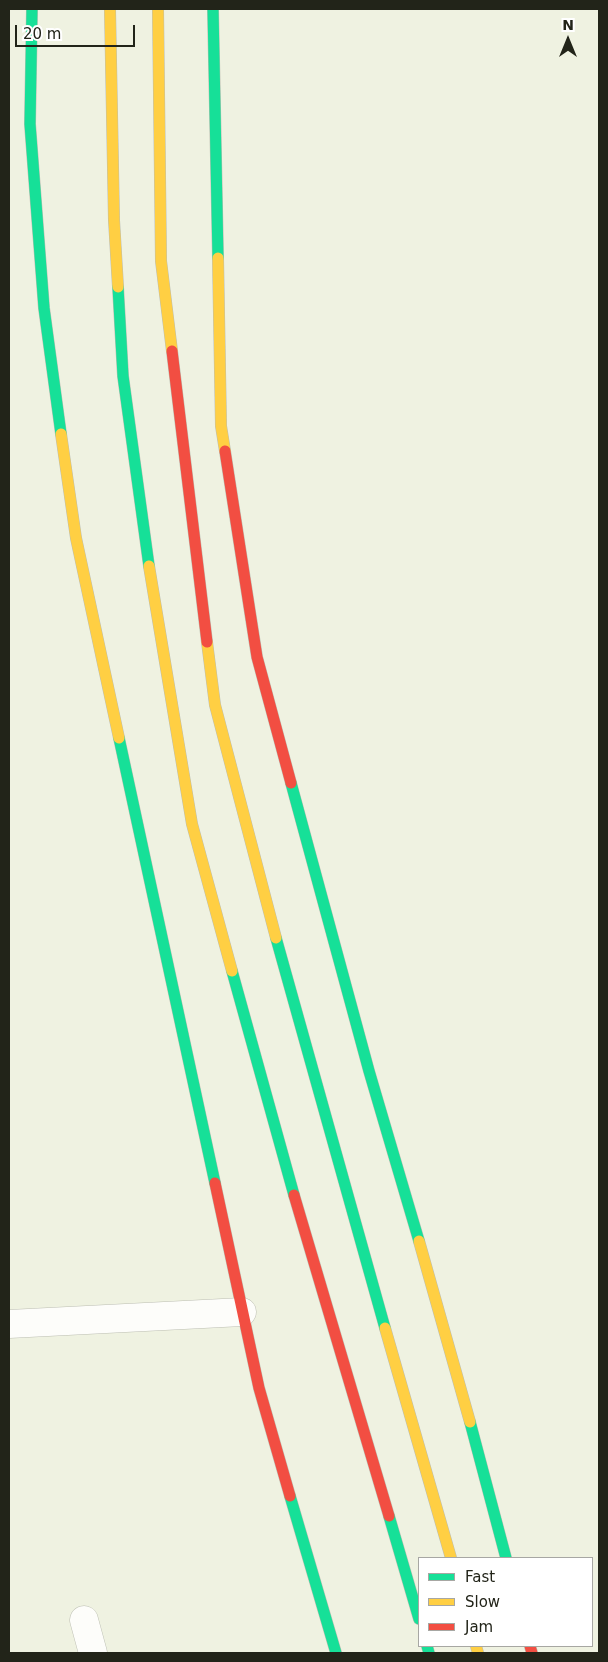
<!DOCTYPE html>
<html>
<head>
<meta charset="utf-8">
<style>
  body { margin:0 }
  #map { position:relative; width:608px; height:1662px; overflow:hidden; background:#eff2e1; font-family:"DejaVu Sans",sans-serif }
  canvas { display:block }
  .frame { position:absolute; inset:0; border:10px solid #222419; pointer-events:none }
  .legend { position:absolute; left:418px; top:1557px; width:175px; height:90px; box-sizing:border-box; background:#fff; border:1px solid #a7a7a3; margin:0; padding:6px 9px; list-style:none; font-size:15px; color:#222419 }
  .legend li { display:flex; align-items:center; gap:10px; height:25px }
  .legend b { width:25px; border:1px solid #a7a7a3 }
  .north { position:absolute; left:543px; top:15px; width:50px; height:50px; -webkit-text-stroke:4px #fff; paint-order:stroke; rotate:0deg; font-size:14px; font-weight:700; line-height:20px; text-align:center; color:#222419 }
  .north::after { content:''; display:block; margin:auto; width:18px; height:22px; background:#222419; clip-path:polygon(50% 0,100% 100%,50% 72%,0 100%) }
  .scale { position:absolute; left:15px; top:25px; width:120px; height:22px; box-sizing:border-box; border:2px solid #222419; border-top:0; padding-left:6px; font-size:15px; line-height:18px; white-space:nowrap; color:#222419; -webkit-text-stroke:4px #fff; paint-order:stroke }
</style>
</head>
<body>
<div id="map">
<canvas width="608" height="1662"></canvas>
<div class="frame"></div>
<ul class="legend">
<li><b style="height:6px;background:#16e098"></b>Fast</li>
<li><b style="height:6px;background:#ffcf43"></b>Slow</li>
<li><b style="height:6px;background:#f24e42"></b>Jam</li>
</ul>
<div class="north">N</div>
<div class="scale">20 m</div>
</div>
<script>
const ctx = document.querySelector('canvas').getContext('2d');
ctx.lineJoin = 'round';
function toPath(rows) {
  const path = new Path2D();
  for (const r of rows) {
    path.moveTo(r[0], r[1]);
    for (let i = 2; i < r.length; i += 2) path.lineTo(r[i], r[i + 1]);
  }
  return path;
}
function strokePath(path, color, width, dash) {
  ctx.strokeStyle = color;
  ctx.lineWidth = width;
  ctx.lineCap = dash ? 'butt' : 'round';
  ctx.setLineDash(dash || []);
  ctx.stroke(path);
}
const street = toPath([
  [9,1324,242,1312],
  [84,1620,93,1653]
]);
const fast = toPath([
  [32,9,30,124,44,308,61,434],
  [213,9,218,258],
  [118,287,123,376,149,566],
  [119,738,215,1183],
  [291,783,369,1071,419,1241],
  [276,938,385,1328],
  [232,971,294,1195],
  [470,1422,506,1558],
  [290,1496,336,1653],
  [389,1516,419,1619],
  [427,1646,429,1653]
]);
const slow = toPath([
  [110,9,114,220,118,287],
  [158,9,161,261,172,351],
  [218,258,221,426,225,451],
  [61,434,76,538,119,738],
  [149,566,192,824,232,971],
  [207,642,215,705,276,938],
  [419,1241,470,1422],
  [385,1328,451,1558],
  [476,1646,478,1653]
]);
const jam = toPath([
  [172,351,207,642],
  [225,451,257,657,291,783],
  [215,1183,259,1388,290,1496],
  [294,1195,389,1516],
  [530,1646,532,1653]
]);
strokePath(street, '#bcbeb2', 29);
strokePath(fast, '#bcbeb2', 12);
strokePath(slow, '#bcbeb2', 12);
strokePath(jam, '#bcbeb2', 12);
strokePath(street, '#fdfdfa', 28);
strokePath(fast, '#16e098', 11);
strokePath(slow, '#ffcf43', 11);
strokePath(jam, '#f24e42', 11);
</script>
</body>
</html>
